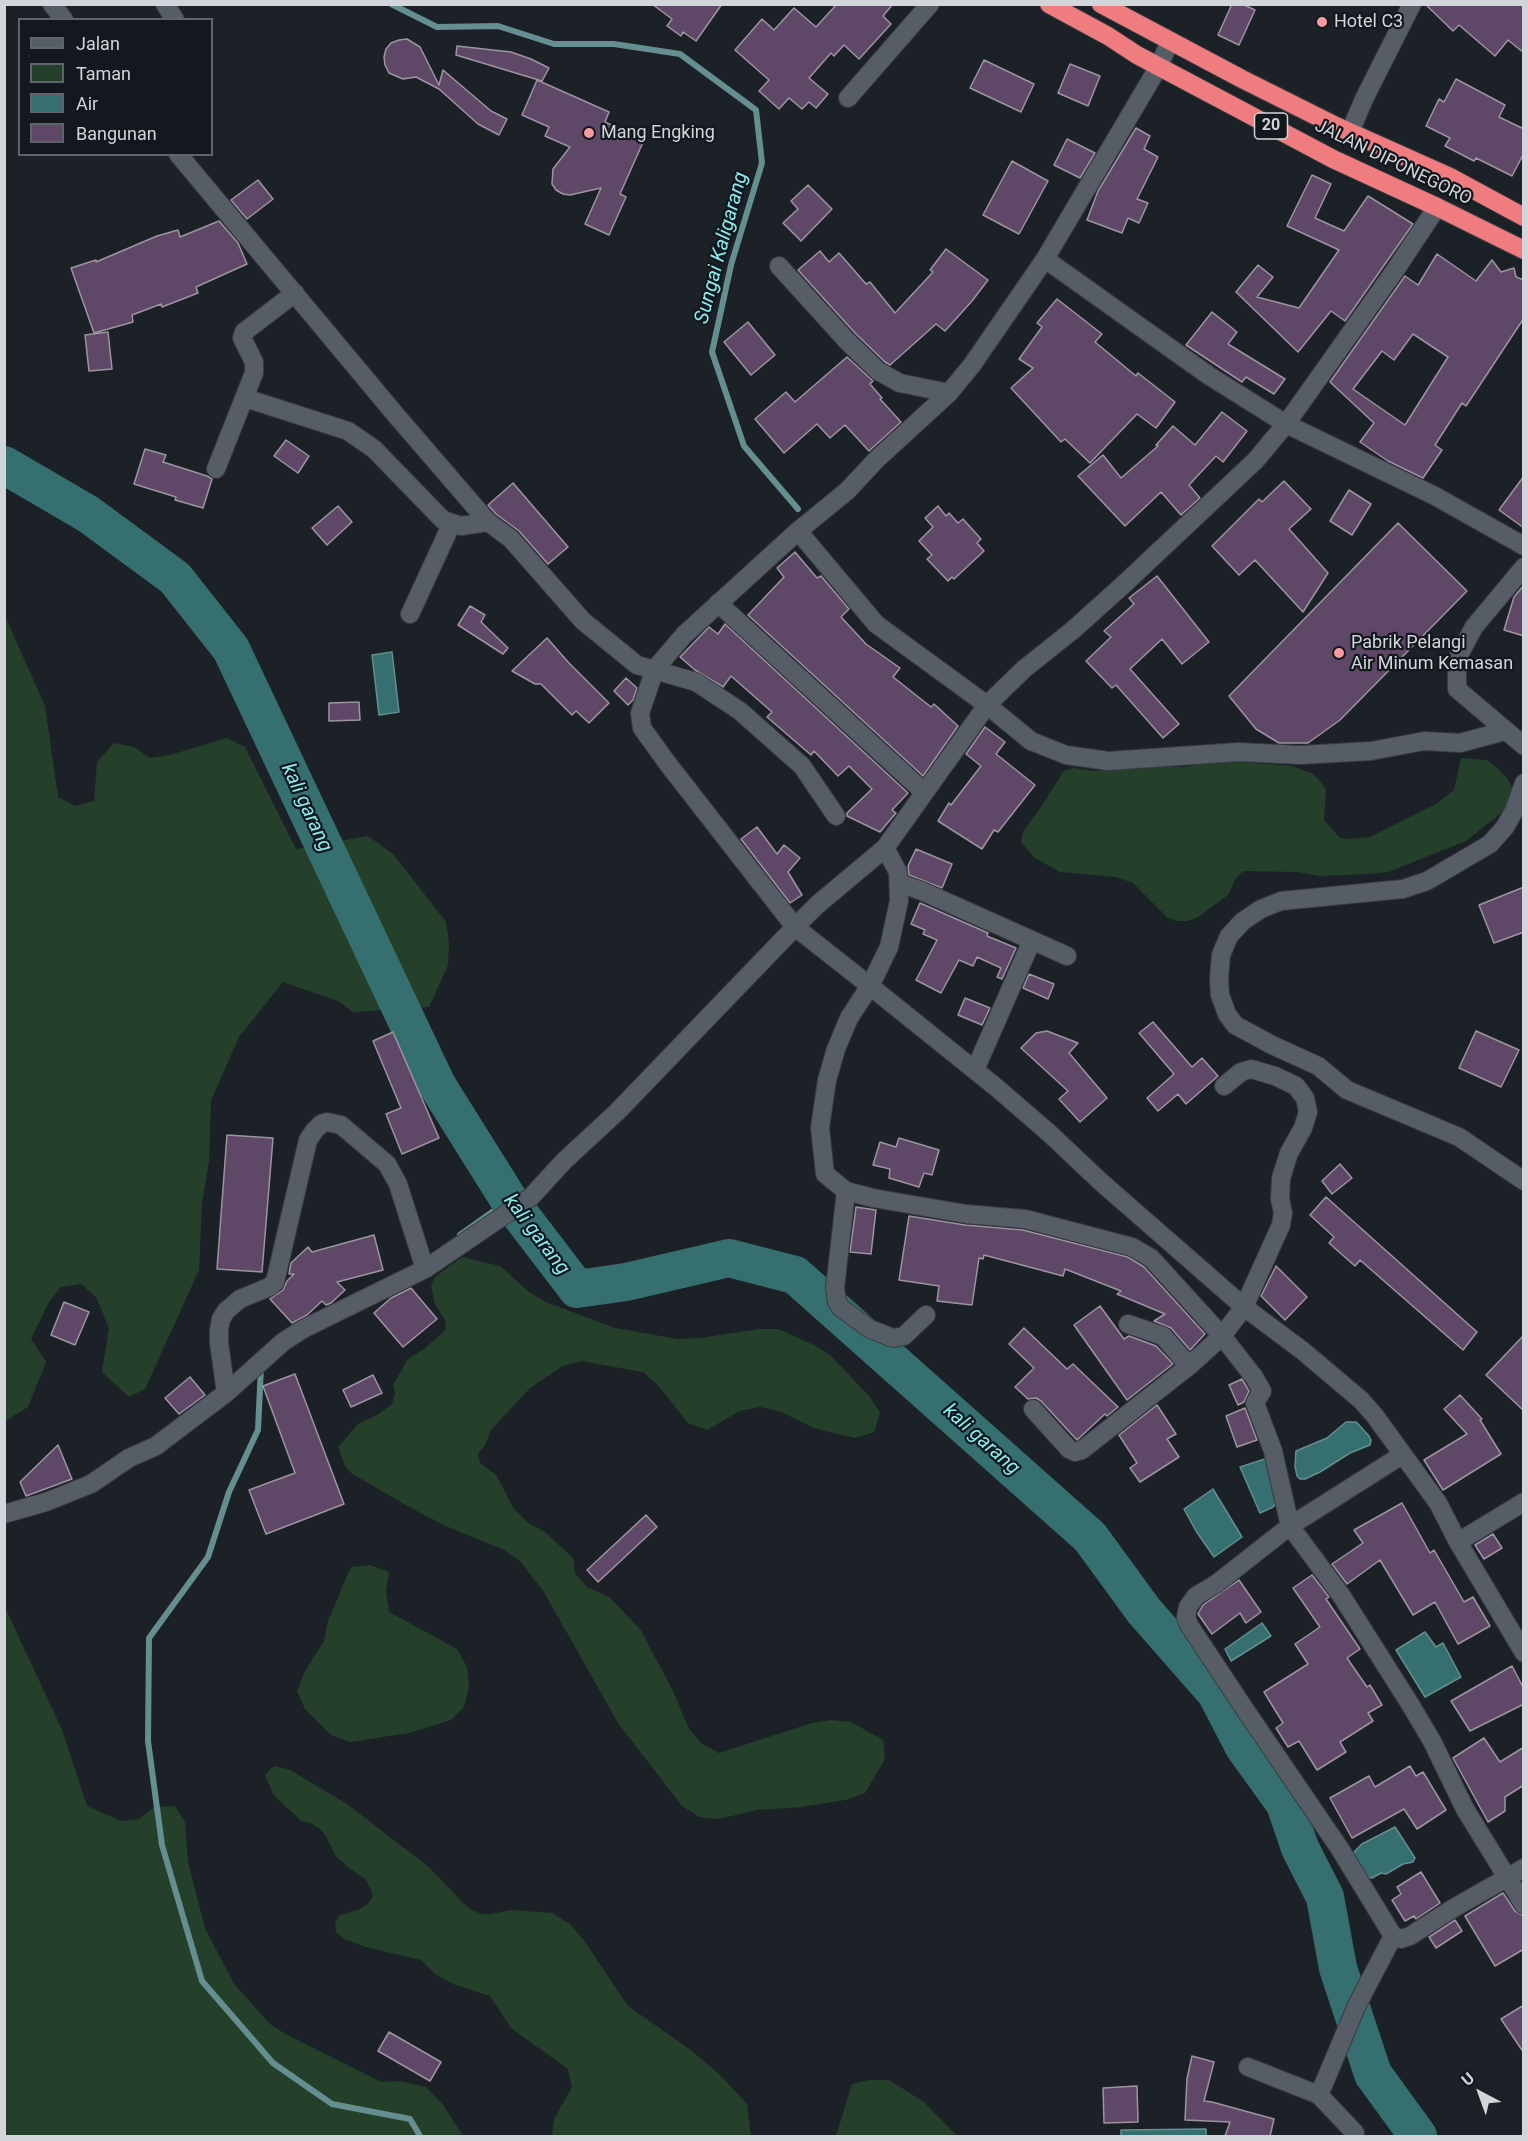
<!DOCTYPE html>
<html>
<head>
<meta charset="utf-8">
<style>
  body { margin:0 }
  #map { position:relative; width:1528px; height:2141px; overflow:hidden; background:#1c2128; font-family:Roboto,sans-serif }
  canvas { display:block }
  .frame { position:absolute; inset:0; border:6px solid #d2d6db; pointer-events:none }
  .legend { position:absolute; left:18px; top:18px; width:195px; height:138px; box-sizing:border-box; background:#13181e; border:2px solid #5f646a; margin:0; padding:8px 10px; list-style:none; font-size:18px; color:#d2d6db }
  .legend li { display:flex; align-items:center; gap:12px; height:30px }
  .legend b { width:30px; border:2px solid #5f646a }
  .north { position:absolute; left:1450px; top:2063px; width:60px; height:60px; -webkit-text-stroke:4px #13181e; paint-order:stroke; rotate:319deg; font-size:16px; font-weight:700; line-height:24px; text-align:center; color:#d2d6db }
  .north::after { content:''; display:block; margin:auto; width:21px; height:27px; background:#d2d6db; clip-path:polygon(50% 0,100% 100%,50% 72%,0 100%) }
</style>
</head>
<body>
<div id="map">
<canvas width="1528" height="2141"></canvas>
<div class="frame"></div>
<ul class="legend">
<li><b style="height:8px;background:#575d66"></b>Jalan</li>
<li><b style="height:16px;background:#25402a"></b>Taman</li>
<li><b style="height:16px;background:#356f70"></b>Air</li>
<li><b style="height:16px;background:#5f4768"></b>Bangunan</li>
</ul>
<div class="north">U</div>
</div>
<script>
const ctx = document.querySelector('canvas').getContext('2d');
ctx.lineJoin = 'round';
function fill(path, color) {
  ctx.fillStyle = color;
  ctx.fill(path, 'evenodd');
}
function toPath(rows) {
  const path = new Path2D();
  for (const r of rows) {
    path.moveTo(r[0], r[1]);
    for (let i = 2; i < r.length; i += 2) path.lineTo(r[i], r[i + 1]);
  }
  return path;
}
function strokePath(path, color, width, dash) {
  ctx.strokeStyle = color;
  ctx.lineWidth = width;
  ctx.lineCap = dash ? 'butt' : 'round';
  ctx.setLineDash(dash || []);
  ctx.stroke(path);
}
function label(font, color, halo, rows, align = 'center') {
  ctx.font = font + ' Roboto,sans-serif';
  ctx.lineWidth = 4.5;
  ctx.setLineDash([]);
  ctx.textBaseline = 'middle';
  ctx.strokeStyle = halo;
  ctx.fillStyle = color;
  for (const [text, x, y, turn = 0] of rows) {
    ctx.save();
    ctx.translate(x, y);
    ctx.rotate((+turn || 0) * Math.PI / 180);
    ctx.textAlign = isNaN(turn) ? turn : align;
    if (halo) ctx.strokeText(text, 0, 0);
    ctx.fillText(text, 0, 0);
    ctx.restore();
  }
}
const green = toPath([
  [4,614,45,706,58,797,75,806,94,801,97,762,114,743,134,747,150,758,170,755,227,738,245,747,296,849,368,836,393,854,446,922,449,942,448,965,429,1007,353,1012,338,1001,283,982,239,1037,211,1100,209,1162,202,1203,199,1270,145,1389,129,1397,102,1372,109,1328,96,1297,81,1284,61,1287,49,1302,31,1339,46,1362,28,1407,5,1421],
  [1461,758,1486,760,1494,765,1507,778,1512,787,1512,796,1510,806,1466,841,1388,872,1368,874,1320,876,1298,872,1243,871,1236,878,1228,895,1198,917,1188,921,1178,921,1168,918,1133,883,1116,877,1060,872,1035,858,1021,842,1023,832,1041,807,1064,771,1073,768,1093,771,1144,766,1185,767,1217,760,1292,766,1313,774,1321,782,1326,790,1324,820,1340,838,1349,839,1370,837,1436,804,1454,790],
  [462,1257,500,1266,529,1292,546,1302,615,1328,678,1339,700,1338,760,1329,778,1329,814,1345,830,1355,869,1396,880,1413,874,1432,855,1438,814,1428,779,1411,760,1407,740,1411,707,1430,688,1423,658,1385,643,1372,581,1361,563,1366,530,1388,491,1430,485,1445,478,1454,480,1463,496,1475,514,1509,528,1523,545,1532,573,1558,575,1573,587,1587,609,1597,640,1629,673,1691,689,1729,702,1744,719,1753,812,1723,831,1720,851,1722,883,1740,885,1759,865,1793,845,1800,801,1807,757,1810,719,1819,699,1817,682,1806,618,1723,544,1592,520,1561,504,1550,446,1526,411,1508,351,1473,345,1466,338,1447,358,1424,377,1415,392,1404,395,1394,393,1385,408,1359,424,1349,446,1330,445,1320,435,1304,431,1286,435,1277],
  [370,1565,389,1572,386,1591,389,1612,457,1649,467,1667,469,1687,464,1707,451,1720,409,1733,350,1742,331,1735,305,1709,297,1691,304,1673,324,1641,328,1621,351,1567],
  [4,1605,62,1730,87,1806,121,1821,139,1819,154,1807,175,1806,185,1822,188,1862,205,1928,234,1984,270,2024,287,2035,381,2082,400,2081,426,2087,443,2105,463,2136,5,2136],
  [274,1766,290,1770,347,1804,430,1868,464,1904,472,1910,481,1914,491,1914,511,1910,552,1913,570,1924,583,1939,628,2006,692,2051,721,2076,747,2104,751,2136,552,2136,554,2119,572,2087,568,2069,512,2029,490,1996,453,1984,435,1974,421,1960,366,1947,344,1939,336,1932,335,1923,340,1915,358,1910,368,1904,373,1896,370,1887,365,1879,349,1868,335,1855,326,1836,320,1829,311,1823,301,1821,273,1794,265,1775],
  [869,2080,889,2080,924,2102,957,2136,836,2136,852,2084]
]);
const water = toPath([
  [392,652,399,712,379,715,372,655,392,652],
  [1346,1422,1356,1422,1359,1425,1369,1436,1371,1440,1370,1445,1350,1453,1320,1472,1305,1479,1300,1479,1297,1476,1295,1466,1296,1451,1327,1438,1346,1422],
  [1268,1458,1276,1503,1273,1507,1260,1513,1240,1467,1268,1458],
  [1213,1489,1242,1537,1214,1557,1196,1531,1184,1509,1213,1489],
  [1262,1623,1271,1636,1231,1661,1225,1649,1262,1623],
  [1425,1632,1436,1647,1443,1643,1461,1677,1425,1697,1396,1650,1425,1632],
  [1395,1827,1415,1858,1413,1862,1403,1864,1386,1874,1381,1873,1372,1878,1367,1877,1353,1856,1355,1851,1362,1844,1395,1827],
  [1206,2129,1206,2136,1121,2136,1121,2130,1206,2129]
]);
const stream = toPath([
  [391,4,437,27,498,26,554,44,614,44,680,54,756,110,762,163,731,265,712,352,744,446,798,509],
  [460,1235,509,1200],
  [261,1367,258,1430,229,1492,208,1557,149,1638,148,1741,162,1845,202,1981,273,2063,332,2104,410,2119,420,2136]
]);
const river = toPath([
  [4,465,88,514,175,578,231,649,437,1085,509,1200,577,1289,626,1282,729,1258,795,1275,1090,1537,1144,1611,1216,1693,1244,1747,1285,1804,1300,1848,1325,1897,1338,1968,1373,2074,1418,2136]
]);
const building = toPath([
  [652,4,722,4,696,41,683,32,681,36,667,26,672,19,652,4],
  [837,4,893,4,883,16,891,24,859,59,844,45,834,56,831,53,809,78,828,94,816,108,809,102,802,109,789,98,779,109,759,91,769,80,735,50,762,19,774,30,794,8,816,27,837,4],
  [1232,4,1242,4,1255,10,1239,45,1218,35,1232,4],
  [1425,4,1524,4,1524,53,1508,40,1495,56,1459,25,1453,31,1425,4],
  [407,39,420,47,439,85,443,70,491,111,507,119,499,135,478,124,439,89,416,77,403,79,389,73,385,65,384,57,386,49,391,43,399,40,407,39],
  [457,46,511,52,531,59,549,68,542,81,456,55,457,46],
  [984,60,1034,84,1021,112,970,88,984,60],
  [1070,64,1100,76,1088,106,1058,93,1070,64],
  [1456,79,1505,105,1499,117,1524,129,1524,153,1512,176,1476,158,1474,161,1445,146,1450,138,1426,126,1439,99,1444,102,1456,79],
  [537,80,609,112,605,122,644,140,620,194,626,197,609,235,585,224,601,188,570,195,563,194,556,190,552,184,553,169,570,147,545,136,549,127,522,115,537,80],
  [1136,128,1150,136,1144,149,1158,157,1137,199,1148,203,1139,223,1128,218,1122,233,1087,220,1098,191,1136,128],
  [1067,139,1095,153,1080,178,1054,165,1067,139],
  [1012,161,1048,181,1019,234,983,215,1012,161],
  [1312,175,1331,184,1315,218,1344,231,1368,196,1413,224,1345,321,1331,311,1298,352,1236,292,1258,265,1273,277,1257,297,1299,308,1339,250,1287,226,1312,175],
  [258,180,273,199,247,219,231,200,258,180],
  [808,185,832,209,801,241,783,223,798,209,791,201,808,185],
  [219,221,238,243,247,264,196,287,198,293,162,307,161,304,132,315,133,322,94,333,71,268,96,260,96,262,157,236,178,230,180,237,219,221],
  [946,249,988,280,972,301,945,331,936,324,890,365,885,362,855,333,798,270,820,251,829,262,839,253,866,284,870,282,895,313,933,272,930,270,946,249],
  [1437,254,1476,281,1492,260,1501,272,1514,268,1516,277,1524,280,1524,318,1466,406,1462,403,1435,445,1442,450,1423,478,1388,461,1360,442,1374,423,1330,382,1405,276,1418,285,1437,254],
  [1413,334,1448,357,1405,425,1353,389,1382,351,1394,360,1413,334],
  [1057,299,1102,334,1095,342,1136,376,1138,373,1175,402,1156,428,1137,414,1090,463,1065,439,1061,442,1011,388,1033,368,1019,359,1042,327,1037,323,1057,299],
  [1212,312,1237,332,1228,344,1285,379,1274,394,1246,377,1242,382,1186,345,1212,312],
  [748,322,775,355,751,375,724,342,748,322],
  [108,332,112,369,89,371,85,335,108,332],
  [847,357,873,381,870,384,882,398,880,399,901,422,869,451,845,425,830,438,817,424,784,453,755,419,786,392,795,402,847,357],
  [1222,412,1247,431,1223,462,1216,456,1189,485,1200,498,1181,515,1161,492,1125,526,1078,476,1103,455,1121,478,1158,446,1156,445,1173,426,1195,445,1222,412],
  [286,440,309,456,298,473,274,456,286,440],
  [145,449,166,455,163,462,207,476,212,479,203,508,175,500,176,497,134,484,145,449],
  [1524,476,1524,528,1499,510,1524,476],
  [1284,481,1311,509,1289,529,1328,573,1303,612,1255,560,1239,575,1212,546,1259,499,1262,502,1284,481],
  [513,483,568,547,548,564,519,531,496,514,488,505,513,483],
  [1349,490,1371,504,1352,535,1330,521,1349,490],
  [338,506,352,522,327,545,312,528,338,506],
  [938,506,946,516,949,513,958,523,963,519,981,539,977,543,984,551,954,579,952,577,948,581,927,559,932,555,919,541,933,527,925,518,938,506],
  [1398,523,1467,591,1340,720,1308,743,1279,743,1256,729,1229,696,1398,523],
  [795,552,817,578,821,576,849,609,841,617,866,644,900,668,893,677,931,707,934,704,958,726,923,776,748,615,784,577,777,568,795,552],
  [1157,576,1209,642,1182,664,1162,639,1130,669,1179,724,1163,738,1116,685,1112,688,1086,661,1111,637,1104,631,1134,604,1129,598,1157,576],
  [1524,585,1524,636,1504,630,1514,597,1524,585],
  [470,606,485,615,481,622,508,648,503,654,458,625,470,606],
  [725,624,908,793,892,810,896,813,880,832,847,816,847,813,872,789,849,766,838,776,814,751,811,755,767,717,772,712,731,676,723,687,695,670,680,657,709,627,718,634,725,624],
  [547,638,569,663,609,703,589,723,576,711,572,715,541,684,535,684,512,671,547,638],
  [626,678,637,688,633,700,628,705,614,691,626,678],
  [359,702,360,720,329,721,329,703,359,702],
  [985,727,1005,742,996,754,1035,785,998,832,994,830,982,849,938,821,949,803,951,805,981,766,966,754,985,727],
  [757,827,777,854,784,845,800,858,788,872,802,895,790,903,741,839,757,827],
  [916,849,952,864,942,888,909,875,908,866,916,849],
  [1524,887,1524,932,1494,943,1479,905,1524,887],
  [920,903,988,933,987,936,1016,948,1002,979,997,977,1001,968,977,957,973,966,959,960,941,993,916,980,937,940,923,934,925,930,911,924,920,903],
  [1029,974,1054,984,1048,999,1023,988,1029,974],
  [965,998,990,1008,982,1025,958,1015,965,998],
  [1153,1022,1192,1067,1202,1058,1218,1076,1186,1104,1178,1094,1158,1111,1147,1098,1174,1074,1139,1033,1153,1022],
  [1047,1031,1078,1043,1069,1053,1107,1098,1080,1122,1059,1099,1068,1091,1021,1048,1036,1033,1047,1031],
  [1476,1031,1519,1050,1501,1087,1459,1068,1476,1031],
  [393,1032,439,1138,402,1154,386,1114,401,1108,373,1041,393,1032],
  [227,1135,273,1138,262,1272,217,1269,227,1135],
  [899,1138,939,1150,932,1175,924,1173,919,1187,889,1178,890,1169,873,1165,880,1142,896,1147,899,1138],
  [1340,1164,1352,1178,1332,1194,1322,1181,1340,1164],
  [1326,1197,1477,1332,1463,1350,1360,1260,1355,1266,1329,1243,1334,1237,1310,1215,1326,1197],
  [856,1207,876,1210,871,1254,850,1252,856,1207],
  [909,1216,965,1225,1023,1230,1128,1257,1144,1267,1205,1334,1190,1350,1171,1328,1154,1321,1165,1314,1117,1294,1121,1291,1065,1269,1063,1276,984,1255,983,1259,979,1258,972,1305,937,1301,939,1286,899,1280,909,1216],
  [374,1235,383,1270,337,1282,345,1290,331,1303,326,1305,322,1301,307,1315,292,1323,270,1299,283,1290,287,1281,294,1274,289,1274,291,1263,308,1247,312,1252,374,1235],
  [1276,1266,1307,1297,1285,1320,1261,1296,1276,1266],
  [411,1288,437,1319,403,1347,374,1313,391,1298,411,1288],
  [64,1302,89,1312,75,1345,51,1335,64,1302],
  [1100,1306,1124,1339,1129,1336,1156,1346,1173,1364,1127,1400,1074,1325,1100,1306],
  [1024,1328,1067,1369,1073,1364,1118,1407,1107,1416,1105,1414,1077,1440,1041,1401,1036,1398,1028,1399,1015,1387,1034,1368,1009,1344,1024,1328],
  [1524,1335,1524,1411,1486,1375,1524,1335],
  [295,1374,344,1504,266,1534,249,1490,295,1473,263,1386,295,1374],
  [373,1375,382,1393,351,1407,343,1390,373,1375],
  [190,1377,205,1395,179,1414,165,1398,190,1377],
  [1242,1379,1249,1391,1244,1402,1238,1405,1229,1385,1242,1379],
  [1460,1395,1482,1419,1480,1420,1501,1454,1443,1490,1424,1460,1467,1434,1444,1409,1460,1395],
  [1157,1405,1176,1434,1167,1439,1179,1457,1140,1482,1130,1468,1137,1463,1119,1435,1157,1405],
  [1245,1408,1257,1440,1237,1447,1226,1416,1245,1408],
  [58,1445,72,1479,26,1496,20,1482,58,1445],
  [1402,1503,1430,1553,1434,1550,1464,1602,1473,1597,1490,1626,1458,1644,1435,1602,1413,1615,1380,1560,1347,1584,1332,1564,1363,1543,1354,1530,1402,1503],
  [646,1515,657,1527,598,1582,587,1570,646,1515],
  [1493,1534,1502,1548,1484,1559,1475,1545,1493,1534],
  [1312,1575,1329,1597,1326,1599,1360,1649,1347,1658,1367,1687,1370,1685,1382,1705,1368,1713,1373,1721,1340,1742,1346,1752,1317,1770,1299,1741,1288,1747,1276,1728,1283,1723,1264,1692,1308,1664,1295,1644,1320,1627,1293,1588,1312,1575],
  [1239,1580,1261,1612,1246,1623,1240,1613,1212,1634,1198,1614,1199,1612,1203,1605,1239,1580],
  [1512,1666,1524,1689,1524,1704,1470,1731,1451,1701,1512,1666],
  [1484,1738,1500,1762,1524,1747,1524,1785,1505,1797,1505,1811,1488,1822,1453,1758,1484,1738],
  [1410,1766,1416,1776,1423,1772,1446,1810,1417,1829,1404,1809,1352,1838,1330,1798,1369,1776,1375,1787,1410,1766],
  [1421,1872,1440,1903,1416,1919,1414,1916,1405,1921,1392,1900,1401,1894,1397,1887,1421,1872],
  [1503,1893,1515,1911,1524,1916,1524,1949,1495,1966,1465,1916,1503,1893],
  [1455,1920,1462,1931,1436,1948,1429,1937,1455,1920],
  [1524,2005,1524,2053,1501,2019,1524,2005],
  [389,2032,441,2062,430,2081,378,2051,389,2032],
  [1192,2056,1214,2062,1204,2101,1212,2102,1274,2119,1270,2136,1225,2136,1230,2122,1185,2120,1187,2079,1192,2056],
  [1137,2086,1138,2122,1104,2123,1103,2088,1137,2086]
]);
const minor = toPath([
  [52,4,64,20],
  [165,4,175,20],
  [1170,41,1159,66,1045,259,972,365,949,393,877,459,847,491,798,531,684,635,655,669,640,713,642,728,668,764,795,927,870,986,849,1018,836,1049,827,1080,820,1128,825,1174,846,1191,873,1198,966,1214,1025,1219,1132,1247,1151,1258,1222,1336,1254,1377,1262,1391,1255,1403,1273,1451,1290,1526,1341,1595,1410,1704,1432,1741,1465,1809,1524,1905],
  [848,98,930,4],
  [1350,132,1364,99,1412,4],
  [178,154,395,414,488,522,511,539,583,621,637,665,696,682,740,711,802,766,836,816],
  [1045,259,1208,375,1286,424,1435,496,1524,546],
  [779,266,847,341,878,371,900,383,949,393],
  [245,398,348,431,374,449,443,520,461,526,488,522],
  [216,469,254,373,254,362,242,338,244,332,295,293],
  [798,531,876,624,987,705,1031,741,1066,755,1108,761,1238,752,1300,755,1371,751,1424,741,1460,743,1505,731],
  [1524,567,1474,627,1459,655,1457,669,1457,689,1524,746],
  [718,603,924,792],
  [410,614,452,523],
  [1524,783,1514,811,1505,827,1490,844,1427,881,1403,889,1281,901,1261,909,1243,921,1229,936,1221,955,1219,979,1220,995,1227,1014,1235,1025,1272,1045,1318,1066,1347,1090,1459,1137,1524,1181],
  [885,848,898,872,899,901,889,947,870,986,997,1088,1049,1133,1101,1182,1244,1307,1303,1351,1361,1400,1375,1416,1438,1503,1458,1542,1524,1653],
  [899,883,922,891,1067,956],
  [975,1070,1032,940],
  [846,1191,835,1288,837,1302,841,1308,870,1329,893,1338,904,1336,926,1315],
  [1128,1324,1163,1336,1189,1366],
  [226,1393,219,1343,219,1330,221,1319,226,1311,240,1299,269,1287,275,1282,308,1140,315,1130,321,1124,327,1122,341,1125,387,1164,398,1184,425,1269],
  [1033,1409,1069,1449,1075,1452,1082,1450,1189,1366,1222,1336,1244,1307,1281,1225,1283,1213,1280,1199,1281,1178,1289,1153,1303,1128,1308,1112,1305,1098,1296,1086,1275,1076,1251,1069,1241,1072,1224,1086],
  [1402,1455,1290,1526,1216,1584,1196,1596,1188,1607,1186,1617,1189,1625,1246,1711,1340,1849,1393,1936,1401,1939,1410,1936,1452,1909,1524,1868],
  [4,1514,46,1502,91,1484,129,1458,156,1446,226,1393,283,1342,303,1329,425,1269,531,1197,564,1161,617,1112,795,927,817,905,885,848,987,705,1024,669,1073,630,1123,585,1255,461,1286,424,1396,269,1437,207],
  [1458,1542,1524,1502],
  [1248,2067,1319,2095,1355,2133],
  [1319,2095,1357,2005,1393,1936]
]);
const highway = toPath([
  [1049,4,1108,36,1137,55,1333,159,1437,207,1524,250],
  [1101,4,1242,79,1336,126,1450,177,1524,217]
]);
const markers = [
  [1322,22,6,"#f59b9e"],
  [589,133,6,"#f59b9e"],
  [1339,653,6,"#f59b9e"]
];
const shields = [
  [1271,126,33]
];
const shieldNames = [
  ["20",1271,126]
];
const poiNames = [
  ["Hotel C3",1334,22],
  ["Mang Engking",601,133],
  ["Pabrik Pelangi",1351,643],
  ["Air Minum Kemasan",1351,664]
];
const streetNames = [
  ["JALAN DIPONEGORO",1393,163,26]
];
const waterNames = [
  ["Sungai Kaligarang",722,248,-75],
  ["kali garang",306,808,65],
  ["kali garang",536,1235,53],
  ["kali garang",981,1440,42]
];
fill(green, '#25402a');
fill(water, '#356f70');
strokePath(water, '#648e90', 1.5);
strokePath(stream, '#648e90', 6);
strokePath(river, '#356f70', 38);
fill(building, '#5f4768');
strokePath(building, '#9c959f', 1.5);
strokePath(minor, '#383b41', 20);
strokePath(highway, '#383b41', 20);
strokePath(minor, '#575d66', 18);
strokePath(highway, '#ef7d7f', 18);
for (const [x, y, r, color] of markers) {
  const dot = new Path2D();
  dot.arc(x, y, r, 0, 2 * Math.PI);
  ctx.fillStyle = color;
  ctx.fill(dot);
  strokePath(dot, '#13181e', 2);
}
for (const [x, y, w] of shields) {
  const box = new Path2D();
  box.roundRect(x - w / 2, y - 13, w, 26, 4.5);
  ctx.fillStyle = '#13181e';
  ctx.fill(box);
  strokePath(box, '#d2d6db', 1.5);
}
label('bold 16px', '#d2d6db', null, shieldNames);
label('18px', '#d2d6db', '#13181e', poiNames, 'left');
label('18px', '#d2d6db', '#13181e', streetNames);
label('italic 20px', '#8beaeb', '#13181e', waterNames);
</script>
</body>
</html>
